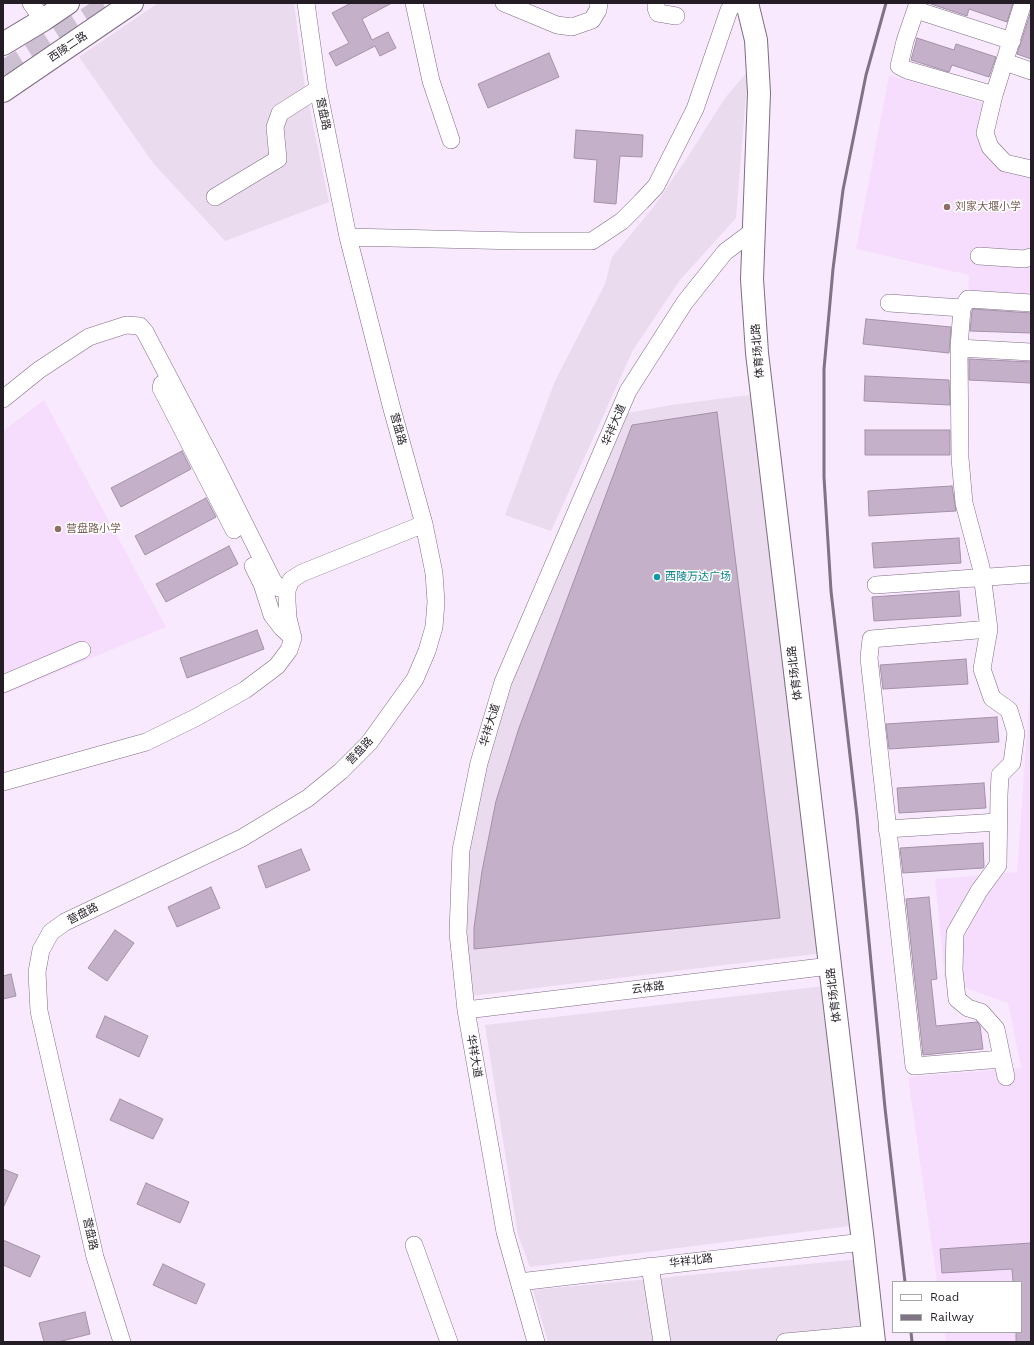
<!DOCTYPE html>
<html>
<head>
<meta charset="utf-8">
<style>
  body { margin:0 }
  #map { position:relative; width:1034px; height:1345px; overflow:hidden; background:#f9e9fe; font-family:"Work Sans",sans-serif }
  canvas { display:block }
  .frame { position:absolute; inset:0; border:4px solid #241d26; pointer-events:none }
  .legend { position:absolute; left:892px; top:1281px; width:130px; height:52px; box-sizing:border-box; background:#fff; border:1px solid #a7a5a8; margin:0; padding:5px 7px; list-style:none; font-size:12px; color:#241d26 }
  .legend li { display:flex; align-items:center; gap:8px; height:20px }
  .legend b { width:20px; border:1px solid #a7a5a8 }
</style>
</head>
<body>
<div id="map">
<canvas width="1034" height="1345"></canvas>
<div class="frame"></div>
<ul class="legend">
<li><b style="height:5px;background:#fff"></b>Road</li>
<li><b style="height:5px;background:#7f7483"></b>Railway</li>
</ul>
</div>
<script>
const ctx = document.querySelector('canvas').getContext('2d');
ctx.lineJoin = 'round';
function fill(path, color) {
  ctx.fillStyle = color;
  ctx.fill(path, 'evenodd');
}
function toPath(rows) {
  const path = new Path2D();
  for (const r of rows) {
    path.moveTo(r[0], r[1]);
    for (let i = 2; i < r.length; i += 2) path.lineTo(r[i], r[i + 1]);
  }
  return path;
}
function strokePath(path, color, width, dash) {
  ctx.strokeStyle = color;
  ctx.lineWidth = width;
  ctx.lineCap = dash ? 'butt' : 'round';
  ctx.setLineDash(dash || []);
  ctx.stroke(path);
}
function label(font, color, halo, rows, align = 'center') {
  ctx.font = font + ' "Work Sans","Noto Sans SC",sans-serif';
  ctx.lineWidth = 3;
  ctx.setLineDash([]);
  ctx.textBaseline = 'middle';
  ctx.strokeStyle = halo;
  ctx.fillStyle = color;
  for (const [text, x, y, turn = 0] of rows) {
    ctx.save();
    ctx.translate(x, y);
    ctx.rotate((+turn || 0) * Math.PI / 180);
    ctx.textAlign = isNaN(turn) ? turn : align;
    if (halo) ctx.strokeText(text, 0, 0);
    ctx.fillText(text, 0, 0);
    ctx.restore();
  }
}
const commercial = toPath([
  [158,3,294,3,304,81,329,202,225,241,153,163,79,57],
  [748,71,736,218,680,280,633,350,551,531,505,515,555,381,605,284,612,257,652,209,687,158,725,98],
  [757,394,823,953,471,996,461,933,466,851,507,685,628,413,671,405],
  [825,986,850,1226,530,1267,518,1235,485,1025],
  [860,1259,867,1342,548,1342,533,1290]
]);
const built = toPath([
  [889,75,994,106,988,132,1005,159,1031,165,1031,297,968,294,969,275,856,249],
  [44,400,166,627,3,695,3,431],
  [1030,689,1031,1342,946,1342,945,1332,1021,1332,1021,1282,937,1282,908,1077,1021,1068,1008,1003,945,981,935,879,1017,872]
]);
const building = toPath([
  [351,3,392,3,362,19,372,40,388,32,396,48,380,56,375,46,336,66,329,53,349,43,332,13,351,3],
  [931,3,1013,3,1007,22,969,9,967,16,931,4,931,3],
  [1030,14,1031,14,1031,59,1017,54,1030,14],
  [917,38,954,50,956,44,996,57,989,77,952,65,949,72,911,60,917,38],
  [549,53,559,77,488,108,478,84,549,53],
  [576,130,643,135,642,157,620,156,616,204,594,202,597,160,574,158,576,130],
  [973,309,1031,313,1031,333,970,331,972,311,973,309],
  [866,319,951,327,949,353,863,344,866,319],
  [969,359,1031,362,1031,383,969,380,969,359],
  [865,376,949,380,950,405,864,401,865,376],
  [717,412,780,918,474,949,474,928,482,871,496,801,519,728,632,425,717,412],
  [865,430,950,430,950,455,865,455,865,430],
  [182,451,191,469,121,507,111,488,182,451],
  [952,486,956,511,869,516,868,491,952,486],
  [206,498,216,517,145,555,135,536,206,498],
  [959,538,961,563,874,568,872,543,959,538],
  [229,546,238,564,166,602,156,584,229,546],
  [959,591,961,616,874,621,872,597,959,591],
  [257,630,264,649,187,678,180,658,257,630],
  [966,659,968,684,883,689,880,665,966,659],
  [997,717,999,742,889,749,886,724,997,717],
  [984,783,986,808,899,813,897,788,984,783],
  [983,843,984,867,983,868,903,873,900,848,983,843],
  [301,849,310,870,266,888,258,866,301,849],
  [211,887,220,908,177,927,168,907,211,887],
  [929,897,937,979,931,980,936,1026,977,1022,980,1026,983,1049,923,1055,906,899,929,897],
  [115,930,134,943,107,981,88,968,115,930],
  [11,974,16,996,3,999,3,976,11,974],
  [105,1016,148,1036,139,1057,96,1037,105,1016],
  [120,1099,163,1119,153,1139,110,1120,120,1099],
  [3,1169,18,1175,3,1208,3,1169],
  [146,1183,189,1202,180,1223,137,1204,146,1183],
  [3,1240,40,1256,30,1277,3,1265,3,1240],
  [1031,1243,1031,1342,1016,1342,1016,1332,1021,1332,1021,1282,1013,1282,1012,1269,942,1273,940,1249,1031,1243],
  [163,1264,205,1284,196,1304,153,1285,163,1264],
  [85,1312,90,1334,58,1342,44,1342,39,1323,85,1312]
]);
const highwayTunnel = toPath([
  [3,72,111,3]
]);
const minor = toPath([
  [31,3,43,20],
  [414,3,431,81,451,140],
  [504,3,557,25,572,27,592,20,598,10,599,3],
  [656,3,656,8,658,13,676,16],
  [918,3,905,41,899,66,907,70,994,95],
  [1023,3,994,95,985,133,990,147,1005,163,1031,169],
  [916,10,1012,41],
  [1005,62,1031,71],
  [215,197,278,159,275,127,280,113,318,89],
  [348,237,520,241,592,241,622,221,641,202,656,186,695,109,729,10,735,3],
  [979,256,1024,259,1031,257],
  [889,303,962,308],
  [959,348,1031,352],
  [162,384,161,388,234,530],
  [3,399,39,370,89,337,126,325,140,326,145,332,215,465,273,581,279,588,287,590],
  [253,566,262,584,272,615,282,628,293,638],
  [876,585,1031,574],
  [989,629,871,639,869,658,914,1066,1002,1059],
  [3,684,82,650],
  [3,782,146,742,195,718,245,690,277,666,289,650,293,638,288,618,287,602,287,590,291,580,302,573,424,524],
  [887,829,998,822],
  [466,1010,830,966],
  [1006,1077,996,1029,981,1012,968,1008,957,999,954,970,955,933,979,891,998,865,999,795,1000,775,1012,763,1016,733,1009,710,992,698,982,669,989,629,981,567,964,503,960,458,959,348,962,308,968,299,1031,303],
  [414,1245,449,1342],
  [650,1266,662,1342],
  [519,1282,863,1242],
  [122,1342,95,1257,39,1011,37,972,41,950,51,932,65,922,242,838,308,798,341,771,369,743,415,679,427,651,434,627,436,602,434,573,424,524,392,409,348,237,318,89,306,3],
  [536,1342,505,1232,466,1010,458,933,461,850,479,763,503,682,628,391,685,302,725,252,753,231],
  [785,1342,873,1334]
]);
const major = toPath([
  [747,3,756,40,759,93,752,279,757,353,863,1242,874,1342],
  [3,44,43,20,68,3],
  [3,91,132,3]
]);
const rail = toPath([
  [886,3,866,75,843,190,833,269,824,369,824,477,831,591,857,816,885,1108,905,1282],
  [911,1332,912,1342]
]);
const markers = [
  [947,207,4,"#8d6e63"],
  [58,529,4,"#8d6e63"],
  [657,577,4,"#0f9aa8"]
];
const streetNames = [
  ["西陵二路",68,47,-34],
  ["营盘路",323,114,78],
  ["体育场北路",758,351,-95],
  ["华祥大道",614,425,-67],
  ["营盘路",398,429,75],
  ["体育场北路",795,673,-97],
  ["华祥大道",490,725,-73],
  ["营盘路",360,751,-47],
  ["营盘路",83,914,-27],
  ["云体路",648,988,-7],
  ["体育场北路",834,995,-97],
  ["华祥大道",474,1056,80],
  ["营盘路",90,1234,77],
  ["华祥北路",691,1261,-7]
];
const educationNames = [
  ["刘家大堰小学",955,207],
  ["营盘路小学",66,529]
];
const cultureNames = [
  ["西陵万达广场",665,577]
];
fill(commercial, '#eadbef');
fill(built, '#f6ddfe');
fill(building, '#c4b1c9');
strokePath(building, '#a491a9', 1);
strokePath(highwayTunnel, '#cec0d3', 22, [22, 11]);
strokePath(minor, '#7e6d83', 18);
strokePath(major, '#7e6d83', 24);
strokePath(minor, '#fff', 17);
strokePath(major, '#fff', 22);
strokePath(rail, '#7f7483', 3);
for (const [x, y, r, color] of markers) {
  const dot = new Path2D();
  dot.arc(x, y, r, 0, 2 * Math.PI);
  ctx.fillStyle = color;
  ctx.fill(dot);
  strokePath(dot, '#fff', 1.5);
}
label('11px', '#241d26', '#fff', streetNames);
label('11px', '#785e54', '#fff', educationNames, 'left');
label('11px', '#0d838f', '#fff', cultureNames, 'left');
</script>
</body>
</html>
